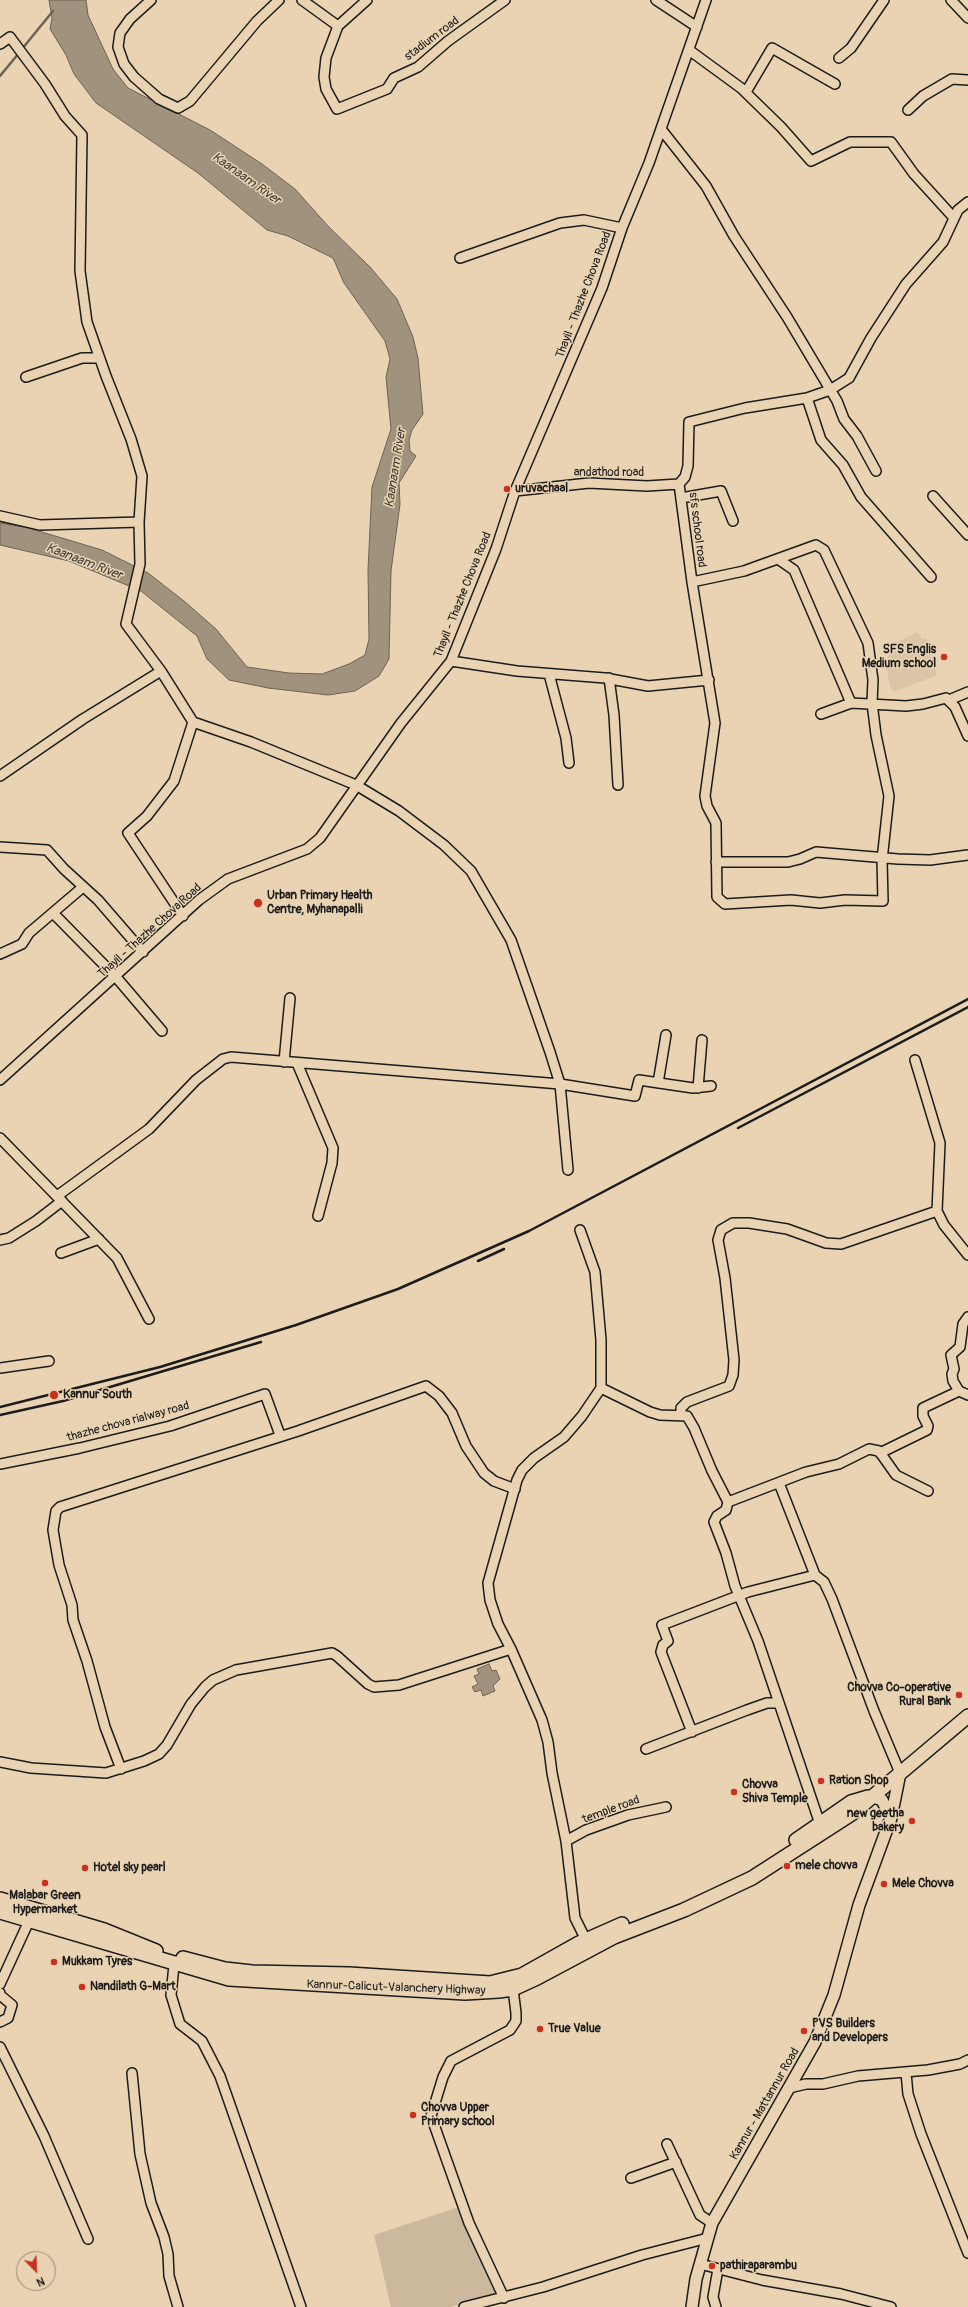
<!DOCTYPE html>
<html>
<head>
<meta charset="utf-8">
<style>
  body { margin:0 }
  #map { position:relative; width:968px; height:2307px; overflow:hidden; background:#e9d3b2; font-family:Pangolin,sans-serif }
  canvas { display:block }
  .north { position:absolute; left:16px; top:2251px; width:40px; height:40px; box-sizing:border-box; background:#e9d3b2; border:1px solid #978a76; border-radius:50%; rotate:157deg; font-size:11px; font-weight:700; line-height:16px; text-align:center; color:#1c1c1c }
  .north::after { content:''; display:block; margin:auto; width:14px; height:18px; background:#c8321e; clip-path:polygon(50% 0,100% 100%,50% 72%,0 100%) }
</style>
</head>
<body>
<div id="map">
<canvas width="968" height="2307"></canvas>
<div class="north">N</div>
</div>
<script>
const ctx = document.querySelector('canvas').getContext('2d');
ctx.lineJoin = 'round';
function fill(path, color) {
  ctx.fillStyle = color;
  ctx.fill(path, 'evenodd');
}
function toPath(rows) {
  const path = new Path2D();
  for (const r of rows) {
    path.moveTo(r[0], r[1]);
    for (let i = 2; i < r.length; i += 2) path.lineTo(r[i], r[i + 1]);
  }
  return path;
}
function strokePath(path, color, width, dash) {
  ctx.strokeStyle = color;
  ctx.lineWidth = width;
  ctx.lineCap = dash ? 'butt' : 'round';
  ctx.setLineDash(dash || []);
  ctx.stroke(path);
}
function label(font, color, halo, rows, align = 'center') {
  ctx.font = font + ' Pangolin,sans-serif';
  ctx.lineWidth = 3;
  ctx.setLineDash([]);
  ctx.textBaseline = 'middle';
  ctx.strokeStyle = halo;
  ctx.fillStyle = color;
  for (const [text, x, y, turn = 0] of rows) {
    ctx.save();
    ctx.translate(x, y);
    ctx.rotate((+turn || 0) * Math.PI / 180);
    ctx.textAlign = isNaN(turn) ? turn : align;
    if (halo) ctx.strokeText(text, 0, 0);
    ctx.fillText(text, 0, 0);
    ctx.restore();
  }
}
const built = toPath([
  [915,633,919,634,922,639,926,638,937,675,894,692,890,686,887,671,888,647]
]);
const green = toPath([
  [459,2207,496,2294,451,2307,391,2307,374,2235]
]);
const water = toPath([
  [49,0,86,0,88,15,113,69,128,88,210,130,262,164,295,189,328,226,370,267,397,299,413,337,418,358,423,414,412,430,409,440,410,451,416,456,399,483,400,504,391,571,389,659,379,676,355,691,328,695,268,688,229,680,207,659,197,636,141,591,69,561,0,545,0,523,25,527,102,550,148,573,184,601,216,629,247,667,289,673,322,674,349,664,365,655,369,639,368,570,372,487,391,429,386,377,390,359,385,341,344,283,333,258,288,236,267,230,198,173,96,103,74,74,66,55,50,29,52,18,49,0],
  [489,1664,492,1671,496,1670,500,1679,493,1686,495,1691,483,1696,481,1690,475,1692,472,1687,478,1684,474,1676,479,1674,477,1669,489,1664]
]);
const stream = toPath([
  [22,49,53,11],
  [0,76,19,53]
]);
const minor = toPath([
  [151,0,130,19,120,33,118,47,124,64,134,77,159,99,178,108,190,101,257,21,279,0],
  [302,0,338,26],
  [367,0,338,26,326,58,324,77,326,89,337,109,387,89,394,78,418,67,448,41,505,0],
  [656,0,697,27],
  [951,0,968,18],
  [0,44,10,37,45,84,65,116,82,135,80,271,87,322,106,376,131,439,142,476,139,522,140,564,126,624,161,671,193,722,251,742,356,785,399,811,444,845,471,871,511,940,550,1052,560,1084,568,1170],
  [689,50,741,88,781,127,811,161,850,142,891,142,914,174,954,218],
  [839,58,851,48,884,0],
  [746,92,772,48,835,84],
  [908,110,923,96,952,79,968,80],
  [661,129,706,186,734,236,787,317,837,401,844,419,857,436,876,471],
  [460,258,560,223,584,220,622,228],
  [26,377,82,358,99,358],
  [515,491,589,483,647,486,679,484],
  [933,496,968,535],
  [681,498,721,491,733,521],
  [0,516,40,525,139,522],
  [778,559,794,570,851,703],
  [931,577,861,497,843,465,821,440,807,398,830,390,849,378,871,338,906,284,943,242,958,210,968,202],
  [692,582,744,571,816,545,824,550,868,643,873,680,872,703,876,735,889,796,882,860,883,901,845,900,820,903,791,900,725,904,717,897,716,823,707,806,705,796,715,723,692,582,679,484,685,477,688,466,689,422,745,408,807,398],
  [451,661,517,671,605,678,648,686,709,680],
  [549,674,566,738,569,763],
  [609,678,614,715,618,785],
  [949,700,968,692],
  [821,714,851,703,906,706,923,704,946,698,955,707,968,736],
  [0,776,83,719,161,671],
  [0,847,47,850,64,869,98,900,143,952],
  [716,862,788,862,800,859,816,852,898,859,930,860,968,855],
  [53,913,116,977,162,1031],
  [183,916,128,833,147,816,174,781,193,722],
  [0,954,22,944,29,933,83,887],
  [915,1060,940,1143,937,1211,944,1225,968,1255],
  [284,1062,290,998],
  [297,1063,333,1148,332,1163,318,1216],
  [0,1080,199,900,228,879,307,849,320,838,401,723,451,661,496,549,515,491,602,288,622,228,649,163,706,0],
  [658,1083,666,1035],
  [698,1088,702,1040],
  [0,1138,117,1258,149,1319],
  [57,1196,149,1129,196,1080,223,1059,231,1057,560,1084,635,1096,639,1080,693,1088,711,1086],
  [580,1230,595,1272,601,1340,601,1388],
  [0,1240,9,1238,36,1221,62,1201],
  [61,1253,99,1239],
  [968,1317,963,1324,960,1347,951,1355,954,1369,952,1374,953,1381,959,1391,968,1395],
  [0,1368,49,1361],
  [681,1415,681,1408,687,1402,729,1386,733,1375,734,1360,725,1278,718,1240,721,1230,733,1223,749,1223,787,1229,826,1243,841,1244,937,1211],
  [880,1453,927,1430,928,1426,923,1416,923,1408,959,1391],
  [0,1464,80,1448,170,1426,265,1394,280,1435],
  [779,1483,815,1575],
  [728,1502,806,1472,839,1464,869,1449,879,1451,896,1475,928,1491],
  [511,1649,498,1624,490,1600,488,1583,517,1480,522,1470,534,1458,564,1437,582,1416,601,1388,650,1412,660,1415,687,1416,694,1428,712,1471,728,1502,726,1510,717,1516,714,1522,726,1553,735,1586,758,1641,820,1824],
  [692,1732,661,1652,663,1645,668,1641,662,1625,748,1592,815,1575,824,1582,832,1599,874,1711,900,1773],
  [646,1749,747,1710,767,1703,778,1703],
  [0,1762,31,1768,106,1773,144,1761,159,1754,167,1745,191,1704,205,1687,213,1680,236,1670,332,1653,337,1656,368,1684,374,1687,399,1685,511,1649,542,1720,548,1742,552,1773,566,1841,575,1918,586,1940],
  [121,1769,105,1727,87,1661,73,1620,72,1605,59,1565,53,1530,56,1511,60,1507,298,1431,426,1386,439,1396,452,1413,466,1446,484,1473,494,1481,515,1489],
  [566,1841,586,1830,628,1815,666,1807],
  [174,1965,171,1995,180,2024,202,2041,220,2076,301,2307],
  [0,1984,29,1921],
  [0,1993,0,1995,12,2005,8,2018,0,2022],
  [0,2047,44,2136,88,2239],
  [132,2073,140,2154,151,2203,164,2237,168,2254,169,2276,178,2307],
  [906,2073,908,2094,921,2134,968,2253],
  [789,2088,806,2084,823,2084,858,2076,928,2070,960,2064,968,2060],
  [667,2144,700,2215,712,2223],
  [631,2178,676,2162],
  [700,2264,762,2280,841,2294,891,2307],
  [504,2298,469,2223,431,2116,443,2077,451,2061,510,2030,516,2021,516,2013,513,1989],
  [464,2307,543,2287,642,2255,708,2238],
  [716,2307,713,2297,718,2269]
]);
const major = toPath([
  [871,1796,882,1800,891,1818],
  [692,2307,696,2279,712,2223,815,2042,834,1995,859,1905,891,1818,900,1773]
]);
const highway = toPath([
  [796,1840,851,1802,868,1797],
  [0,1899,104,1930,156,1951],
  [0,1912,229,1979,465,1993,499,1991,513,1989,537,1978,614,1937,684,1910,752,1878,853,1813,968,1716],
  [183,1958,225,1969,252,1972,349,1974,490,1983,522,1975,579,1943,622,1924]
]);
const rail = toPath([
  [738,1128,968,1007],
  [478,1261,504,1249],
  [0,1407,160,1367,296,1325,398,1289,529,1231,968,999],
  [0,1415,63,1401,261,1342]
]);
const markers = [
  [507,489,4,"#c8321e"],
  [944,657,4,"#c8321e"],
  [258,903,5,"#c8321e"],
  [54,1395,5,"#c8321e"],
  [959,1695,4,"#c8321e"],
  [821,1781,4,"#c8321e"],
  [734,1792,4,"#c8321e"],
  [912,1821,4,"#c8321e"],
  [787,1866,4,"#c8321e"],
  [85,1868,4,"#c8321e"],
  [45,1883,4,"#c8321e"],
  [884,1884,4,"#c8321e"],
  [54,1962,4,"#c8321e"],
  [82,1987,4,"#c8321e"],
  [540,2029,4,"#c8321e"],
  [804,2031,4,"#c8321e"],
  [413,2115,4,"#c8321e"],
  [712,2266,4,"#c8321e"]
];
const streetNames = [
  ["stadium road",432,39,-37],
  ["Thayil - Thazhe Chova Road",584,295,-69],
  ["andathod road",609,473],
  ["sfs school road",697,530,83],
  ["Thayil - Thazhe Chova Road",463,595,-68],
  ["Thayil - Thazhe Chova Road",150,931,-42],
  ["thazhe chova rialway road",128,1422,-15],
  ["temple road",611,1810,-20],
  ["Kannur-Calicut-Valanchery Highway",396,1988,2],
  ["Kannur - Mattannur Road",765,2104,-60]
];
const poiNames = [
  ["uruvachaal",515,489],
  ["SFS Englis",936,650,"right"],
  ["Medium school",936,664,"right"],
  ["Urban Primary Health",267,896],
  ["Centre, Myhanapalli",267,910],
  ["Kannur South",63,1395],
  ["Chovva Co-operative",951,1688,"right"],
  ["Rural Bank",951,1702,"right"],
  ["Ration Shop",829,1781],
  ["Chovva",742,1785],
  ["Shiva Temple",742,1799],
  ["new geetha",904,1814,"right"],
  ["bakery",904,1828,"right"],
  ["mele chovva",795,1866],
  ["Hotel sky pearl",93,1868],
  ["Mele Chovva",892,1884],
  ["Malabar Green",45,1896,"center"],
  ["Hypermarket",45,1910,"center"],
  ["Mukkam Tyres",62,1962],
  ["Nandilath G-Mart",90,1987],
  ["PVS Builders",812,2024],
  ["and Developers",812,2038],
  ["True Value",548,2029],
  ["Chovva Upper",421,2108],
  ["Primary school",421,2122],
  ["pathiraparambu",720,2266]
];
const waterNames = [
  ["Kaanaam River",246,179,35],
  ["Kaanaam River",396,468,-81],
  ["Kaanaam River",84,562,21]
];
fill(built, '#dac5a7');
fill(green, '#cbb89d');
fill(water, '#a1927d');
strokePath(water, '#6c6356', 1);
strokePath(stream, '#6c6356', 2.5);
strokePath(minor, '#1c1c1c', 12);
strokePath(major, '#1c1c1c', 14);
strokePath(highway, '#1c1c1c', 16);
strokePath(minor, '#e9d3b2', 9);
strokePath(major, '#e9d3b2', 11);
strokePath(highway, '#e9d3b2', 13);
strokePath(rail, '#1c1c1c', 2.5);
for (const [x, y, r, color] of markers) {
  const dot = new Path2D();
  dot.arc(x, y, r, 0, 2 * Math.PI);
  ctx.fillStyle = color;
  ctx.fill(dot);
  strokePath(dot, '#e9d3b2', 1.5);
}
label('12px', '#1c1c1c', '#e9d3b2', streetNames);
label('bold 12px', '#1c1c1c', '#e9d3b2', poiNames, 'left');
label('italic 13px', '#443f39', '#e9d3b2', waterNames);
</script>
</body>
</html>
